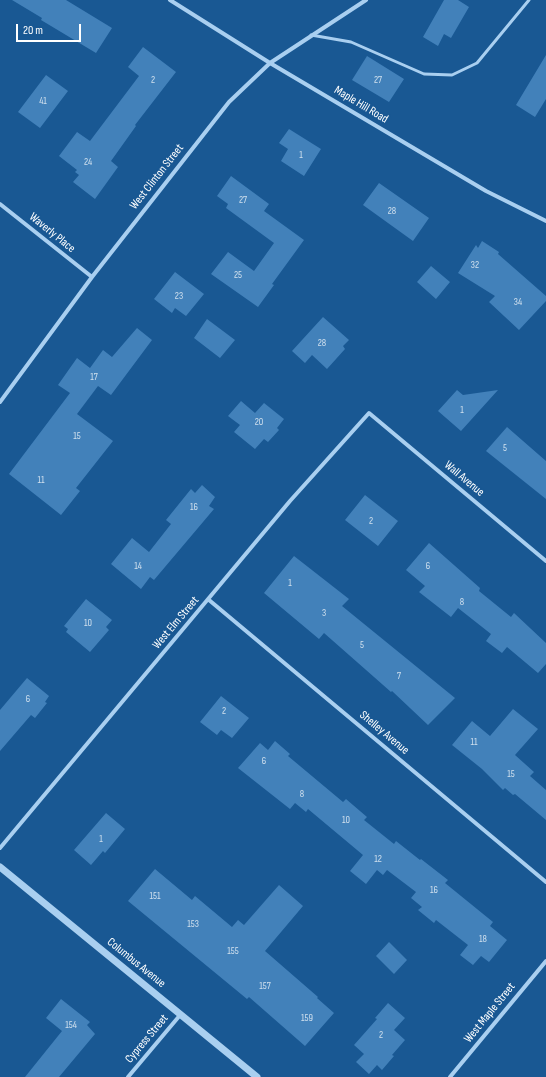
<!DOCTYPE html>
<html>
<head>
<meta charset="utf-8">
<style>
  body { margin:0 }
  #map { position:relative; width:546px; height:1077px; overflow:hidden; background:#195893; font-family:"Sofia Sans Condensed",sans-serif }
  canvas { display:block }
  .scale { position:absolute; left:16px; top:24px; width:65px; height:18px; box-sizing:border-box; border:2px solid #fff; border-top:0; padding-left:5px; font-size:12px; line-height:14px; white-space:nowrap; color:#fff; -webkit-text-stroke:3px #195893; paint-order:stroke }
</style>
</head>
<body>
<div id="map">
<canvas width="546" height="1077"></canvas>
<div class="scale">20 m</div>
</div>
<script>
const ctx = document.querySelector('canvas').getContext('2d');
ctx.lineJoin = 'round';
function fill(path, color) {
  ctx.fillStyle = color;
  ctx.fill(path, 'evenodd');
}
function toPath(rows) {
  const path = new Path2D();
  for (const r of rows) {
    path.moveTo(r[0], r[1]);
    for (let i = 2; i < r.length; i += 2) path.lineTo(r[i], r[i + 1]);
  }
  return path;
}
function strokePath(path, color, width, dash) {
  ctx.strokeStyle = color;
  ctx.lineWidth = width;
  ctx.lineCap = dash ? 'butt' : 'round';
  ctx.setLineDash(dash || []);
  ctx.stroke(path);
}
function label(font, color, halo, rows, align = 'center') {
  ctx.font = font + ' "Sofia Sans Condensed",sans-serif';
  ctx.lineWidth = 3.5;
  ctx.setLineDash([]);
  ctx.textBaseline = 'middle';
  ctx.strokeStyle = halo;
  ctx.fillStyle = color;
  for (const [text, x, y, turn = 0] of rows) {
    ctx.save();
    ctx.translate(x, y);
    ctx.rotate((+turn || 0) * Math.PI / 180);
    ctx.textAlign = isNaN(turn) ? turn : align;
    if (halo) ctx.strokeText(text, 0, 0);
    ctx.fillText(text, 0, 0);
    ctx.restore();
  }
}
const building = toPath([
  [12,0,66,0,112,28,96,53,41,20,42,18],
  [444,0,458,0,469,7,451,38,444,34,438,46,423,37],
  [143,47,176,72,135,125,136,126,111,161,118,167,95,199,73,182,79,175,75,172,77,170,59,156,77,132,90,141,139,76,128,67],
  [546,55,546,99,535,117,516,105],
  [367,56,404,79,389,102,352,80],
  [46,75,68,91,40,128,18,112],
  [289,129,321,149,304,176,281,161,288,149,279,143],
  [231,176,269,204,264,211,304,240,272,284,274,285,258,307,211,274,228,252,254,271,274,243,226,208,228,204,217,196],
  [379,183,429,218,413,241,363,205],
  [482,241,499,252,498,254,546,296,546,301,519,330,489,302,495,296,458,273,476,245,478,248],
  [431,266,450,282,436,299,417,282],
  [175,272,204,294,186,316,175,308,172,313,154,299],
  [323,317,349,340,343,346,345,349,327,369,312,355,305,363,292,351],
  [207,319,235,340,220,358,194,338],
  [137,328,152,340,111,395,98,386,77,414,113,441,76,488,80,491,61,515,9,474,70,393,58,385,77,358,90,368,103,350,112,357],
  [457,390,463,395,498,390,461,431,438,411],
  [241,401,255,413,264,403,284,419,277,428,279,430,268,442,264,439,255,449,234,432,240,425,228,416],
  [507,427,546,461,546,499,486,451],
  [202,485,215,497,209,506,214,509,154,580,150,577,141,589,111,564,132,538,149,552,171,524,166,520,191,489,195,493],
  [365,495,398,521,378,546,345,520],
  [429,543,480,588,479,591,511,617,514,613,546,643,546,664,538,673,507,647,502,653,486,641,491,634,458,608,451,617,419,592,425,586,406,570],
  [294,556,349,599,342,606,455,698,428,725,392,691,391,692,374,677,324,633,319,639,264,593],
  [86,599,112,620,106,627,109,630,90,652,66,632,68,629,64,626],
  [27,678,49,696,45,702,47,703,35,718,31,715,0,751,0,710],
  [221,696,249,718,232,738,221,730,217,735,200,722],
  [513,709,538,729,515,755,534,772,530,776,546,790,546,820,515,794,513,795,505,788,503,790,482,769,452,745,472,721,490,736],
  [275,741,290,754,288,756,343,802,346,799,367,817,364,820,394,844,396,841,420,860,421,859,448,880,445,883,493,922,490,926,507,940,489,962,481,956,473,965,460,955,468,945,436,920,434,923,418,910,422,907,411,898,416,892,387,870,383,875,377,870,366,884,350,871,363,855,308,809,306,812,295,803,290,809,238,768,260,743,268,750],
  [106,813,125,829,105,853,103,851,91,865,74,850],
  [155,869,192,900,195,896,232,927,238,920,244,925,279,885,303,906,265,951,318,997,317,998,334,1013,305,1046,249,997,247,999,128,901],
  [389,942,407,960,394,974,376,956],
  [61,999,90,1022,87,1025,95,1034,59,1077,25,1077,62,1031,46,1018],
  [388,1003,405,1018,394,1030,405,1040,392,1055,394,1056,382,1070,377,1065,369,1074,356,1062,364,1054,354,1045,377,1019,375,1018]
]);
const service = toPath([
  [311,35,351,42,424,74,452,75,477,63,529,0]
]);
const minor = toPath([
  [170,0,270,63,486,191,546,221],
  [0,204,92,277],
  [0,402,92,277,229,102,270,63,366,0],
  [209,600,546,882],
  [0,848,290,501,369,413,546,561],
  [128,1077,181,1014],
  [450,1077,546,961]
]);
const tertiary = toPath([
  [0,867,257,1077]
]);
const numberNames = [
  ["2",153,80],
  ["27",378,80],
  ["41",43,101],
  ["1",301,155],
  ["24",88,162],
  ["27",243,200],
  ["28",392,211],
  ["32",475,265],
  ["25",238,275],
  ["23",179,296],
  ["34",518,302],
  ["28",322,343],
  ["17",94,377],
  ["1",462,410],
  ["20",259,422],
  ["15",77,436],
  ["5",505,448],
  ["11",41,480],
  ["16",194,507],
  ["2",371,521],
  ["14",138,566],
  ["6",428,566],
  ["1",290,583],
  ["8",462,602],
  ["3",324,613],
  ["10",88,623],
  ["5",362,645],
  ["7",399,676],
  ["6",28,699],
  ["2",224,711],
  ["11",474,742],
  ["6",264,761],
  ["15",511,774],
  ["8",302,794],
  ["10",346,820],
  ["1",101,839],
  ["12",378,859],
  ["16",434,890],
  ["151",155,896],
  ["153",193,924],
  ["18",483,939],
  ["155",233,951],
  ["157",265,986],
  ["159",307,1018],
  ["154",71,1025],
  ["2",381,1035]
];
const streetNames = [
  ["Maple Hill Road",361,105,31],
  ["West Clinton Street",157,177,-52],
  ["Waverly Place",52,233,39],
  ["Wall Avenue",464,479,40],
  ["West Elm Street",176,623,-50],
  ["Shelley Avenue",384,733,40],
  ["Columbus Avenue",136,963,39],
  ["West Maple Street",490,1013,-51],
  ["Cypress Street",147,1039,-50]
];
fill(building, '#4281ba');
strokePath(service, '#a9cff0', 3);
strokePath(minor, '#a9cff0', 4);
strokePath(tertiary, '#a9cff0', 7);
label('10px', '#d0e0ee', null, numberNames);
label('12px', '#fff', '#195893', streetNames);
</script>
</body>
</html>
